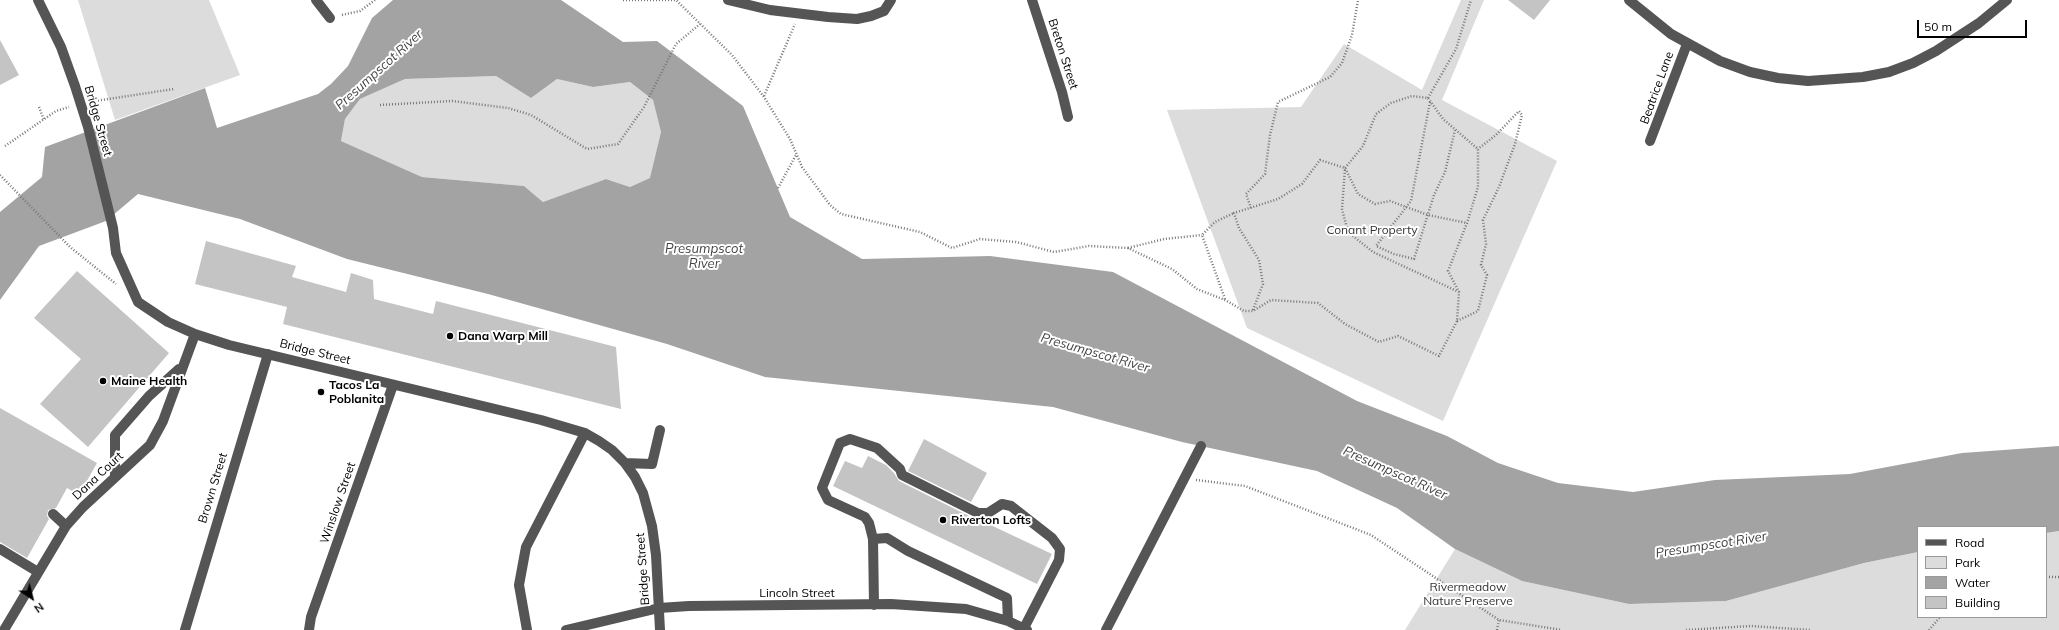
<!DOCTYPE html>
<html>
<head>
<meta charset="utf-8">
<style>
  body { margin:0 }
  #map { position:relative; width:2059px; height:630px; overflow:hidden; background:#fff; font-family:Mulish,sans-serif }
  canvas { display:block }
  .legend { position:absolute; left:1917px; top:526px; width:130px; height:92px; box-sizing:border-box; background:#fff; border:1px solid #999; margin:0; padding:5px 7px; list-style:none; font-size:12px; color:#000 }
  .legend li { display:flex; align-items:center; gap:8px; height:20px }
  .legend b { width:20px; border:1px solid #999 }
  .north { position:absolute; left:12px; top:578px; width:40px; height:40px; -webkit-text-stroke:3px #fff; paint-order:stroke; rotate:145deg; font-size:11px; font-weight:700; line-height:16px; text-align:center; color:#000 }
  .north::after { content:''; display:block; margin:auto; width:14px; height:18px; background:#000; clip-path:polygon(50% 0,100% 100%,50% 72%,0 100%) }
  .scale { position:absolute; left:1917px; top:20px; width:110px; height:18px; box-sizing:border-box; border:2px solid #000; border-top:0; padding-left:5px; font-size:12px; line-height:14px; white-space:nowrap; color:#000; -webkit-text-stroke:3px #fff; paint-order:stroke }
</style>
</head>
<body>
<div id="map">
<canvas width="2059" height="630"></canvas>
<ul class="legend">
<li><b style="height:5px;background:#555"></b>Road</li>
<li><b style="height:11px;background:#dcdcdc"></b>Park</li>
<li><b style="height:11px;background:#a3a3a3"></b>Water</li>
<li><b style="height:11px;background:#c4c4c4"></b>Building</li>
</ul>
<div class="north">N</div>
<div class="scale">50 m</div>
</div>
<script>
const ctx = document.querySelector('canvas').getContext('2d');
ctx.lineJoin = 'round';
function fill(path, color) {
  ctx.fillStyle = color;
  ctx.fill(path, 'evenodd');
}
function toPath(rows) {
  const path = new Path2D();
  for (const r of rows) {
    path.moveTo(r[0], r[1]);
    for (let i = 2; i < r.length; i += 2) path.lineTo(r[i], r[i + 1]);
  }
  return path;
}
function strokePath(path, color, width, dash) {
  ctx.strokeStyle = color;
  ctx.lineWidth = width;
  ctx.lineCap = dash ? 'butt' : 'round';
  ctx.setLineDash(dash || []);
  ctx.stroke(path);
}
function label(font, color, halo, rows, align = 'center') {
  ctx.font = font + ' Mulish,sans-serif';
  ctx.lineWidth = 4;
  ctx.setLineDash([]);
  ctx.textBaseline = 'middle';
  ctx.strokeStyle = halo;
  ctx.fillStyle = color;
  for (const [text, x, y, turn = 0] of rows) {
    ctx.save();
    ctx.translate(x, y);
    ctx.rotate((+turn || 0) * Math.PI / 180);
    ctx.textAlign = isNaN(turn) ? turn : align;
    if (halo) ctx.strokeText(text, 0, 0);
    ctx.fillText(text, 0, 0);
    ctx.restore();
  }
}
const green = toPath([
  [78,0,209,0,240,75,115,120],
  [1461,0,1484,0,1442,100,1557,161,1443,421,1247,328,1167,110,1301,107,1344,44,1422,90],
  [496,76,531,98,557,79,593,87,630,82,653,100,661,132,651,178,630,187,606,179,543,202,524,186,422,177,341,141,345,119,360,99,405,79],
  [2059,531,2059,630,1405,630,1455,549,1522,581,1629,604,1726,601,1864,563,1918,552,1918,617,2046,617,2046,533]
]);
const water = toPath([
  [393,0,561,0,623,42,657,41,743,106,790,217,862,259,990,256,1113,272,1357,401,1447,436,1498,463,1558,483,1633,492,1715,480,1850,474,1962,453,2059,446,2059,531,2046,533,2046,527,1918,527,1918,552,1864,563,1726,601,1629,604,1522,581,1455,549,1397,508,1317,471,1182,442,1053,407,765,377,667,344,488,294,347,259,240,219,138,194,106,221,39,246,0,300,0,212,42,177,45,147,205,88,217,128,318,94,331,84,348,66,372,18],
  [496,76,531,98,557,79,593,87,630,82,653,100,661,132,650,178,630,187,606,179,543,202,524,186,422,177,341,141,345,119,360,99,405,79]
]);
const building = toPath([
  [1508,0,1550,0,1534,20],
  [0,40,19,75,0,85],
  [206,241,296,266,292,277,346,292,351,273,373,280,374,299,433,314,436,301,616,347,621,409,283,324,287,307,195,284],
  [77,271,169,353,88,447,40,404,81,359,34,318],
  [0,408,97,463,79,495,67,488,56,508,48,510,47,516,49,519,27,558,0,542],
  [924,439,987,473,971,502,908,471],
  [868,456,886,465,894,473,899,481,975,519,980,520,1052,554,1037,584,833,486,845,461,862,468]
]);
const path = toPath([
  [623,0,676,0,732,55,764,97,790,139,802,167,830,205,841,214,920,232,952,248,980,239,1016,242,1054,252,1089,246,1128,248,1172,269,1197,289,1225,300,1244,311,1253,311,1271,300,1318,303,1345,324,1379,342,1398,336,1439,356,1457,321,1459,292,1448,271,1467,223,1478,187,1478,149,1443,119,1428,98,1412,96,1391,103,1376,114,1363,146,1345,168,1342,209,1348,232,1373,252,1459,292],
  [342,15,360,11,375,0],
  [764,96,795,24],
  [1428,98,1456,49,1471,0],
  [95,101,174,89],
  [1430,102,1411,201,1376,246,1394,254,1414,259,1434,195,1445,172,1455,130],
  [380,105,452,101,508,108,531,115,587,149,618,144,644,107,676,44,700,24],
  [39,107,44,120],
  [5,146,56,111,69,107],
  [0,175,70,247,116,284],
  [778,188,796,155],
  [1251,208,1246,194,1265,174,1270,135,1278,102,1330,77,1342,63,1352,35,1358,0],
  [1128,248,1164,239,1202,235],
  [1225,299,1202,235,1215,222,1234,213],
  [1253,310,1263,284,1259,260,1239,228,1234,213,1278,199,1302,184,1320,160,1345,168,1358,194,1375,204,1390,201,1428,215,1467,223],
  [1457,321,1478,311,1487,275,1481,265,1486,244,1483,220,1499,187,1515,144,1522,115,1519,111,1496,135,1478,149],
  [1196,480,1245,486,1371,535,1499,620,1562,630],
  [2046,577,2059,577],
  [1497,630,1499,620],
  [1686,630,1751,626,1810,630],
  [1929,630,1940,617]
]);
const minor = toPath([
  [38,0,61,47,75,86,88,127,113,228,116,253,138,302,168,322,195,334,229,345,541,420,585,433,599,441,612,450,625,463,635,477,643,493,652,526,656,555,660,630],
  [316,0,330,18],
  [728,0,770,10,828,17,857,19,871,16,884,11,891,0],
  [1032,0,1062,92,1068,117],
  [1629,0,1671,34,1720,61,1750,72,1778,78,1808,81,1863,77,1889,72,1913,63,1936,51,1979,23,2007,0],
  [1650,141,1687,44],
  [625,463,652,464,660,430],
  [115,477,115,435,149,396,179,369],
  [53,514,66,526],
  [873,539,887,538,908,551,1007,598,1008,621],
  [0,549,38,572],
  [874,605,873,539,869,523,865,517,828,500,822,488,840,443,850,439,877,448,900,469,902,475,978,513,988,513,1002,504,1011,506,1052,538,1060,549,1059,560,1024,628],
  [4,630,66,526,83,507,150,445,163,421,195,334],
  [185,630,268,354],
  [309,630,311,617,393,385],
  [527,630,519,585,526,547,585,433],
  [566,630,659,608,689,606,891,604,966,609,1008,621,1027,630],
  [1106,630,1201,446]
]);
const markers = [
  [450,336,4,"#000"],
  [103,381,4,"#000"],
  [321,392,4,"#000"],
  [943,520,4,"#000"]
];
const streetNames = [
  ["Breton Street",1063,54,72],
  ["Beatrice Lane",1657,88,-70],
  ["Bridge Street",98,121,74],
  ["Bridge Street",315,352,14],
  ["Dana Court",98,476,-43],
  ["Brown Street",213,488,-73],
  ["Winslow Street",338,503,-71],
  ["Bridge Street",643,569,-94],
  ["Lincoln Street",797,593]
];
const parkNames = [
  ["Conant Property",1372,230],
  ["Rivermeadow",1468,587],
  ["Nature Preserve",1468,601]
];
const poiNames = [
  ["Dana Warp Mill",458,336],
  ["Maine Health",111,381],
  ["Tacos La",329,385],
  ["Poblanita",329,399],
  ["Riverton Lofts",951,520]
];
const waterNames = [
  ["Presumpscot River",379,70,-42],
  ["Presumpscot",704,249],
  ["River",704,264],
  ["Presumpscot River",1095,353,16],
  ["Presumpscot River",1395,473,24],
  ["Presumpscot River",1711,545,-9]
];
fill(green, '#dcdcdc');
fill(water, '#a3a3a3');
fill(building, '#c4c4c4');
strokePath(path, '#777', 2.5, [1, 2]);
strokePath(minor, '#555', 10);
for (const [x, y, r, color] of markers) {
  const dot = new Path2D();
  dot.arc(x, y, r, 0, 2 * Math.PI);
  ctx.fillStyle = color;
  ctx.fill(dot);
  strokePath(dot, '#fff', 1.5);
}
label('12px', '#000', '#fff', streetNames);
label('12px', '#333', '#fff', parkNames);
label('bold 12px', '#000', '#fff', poiNames, 'left');
label('italic 13px', '#444', '#fff', waterNames);
</script>
</body>
</html>
